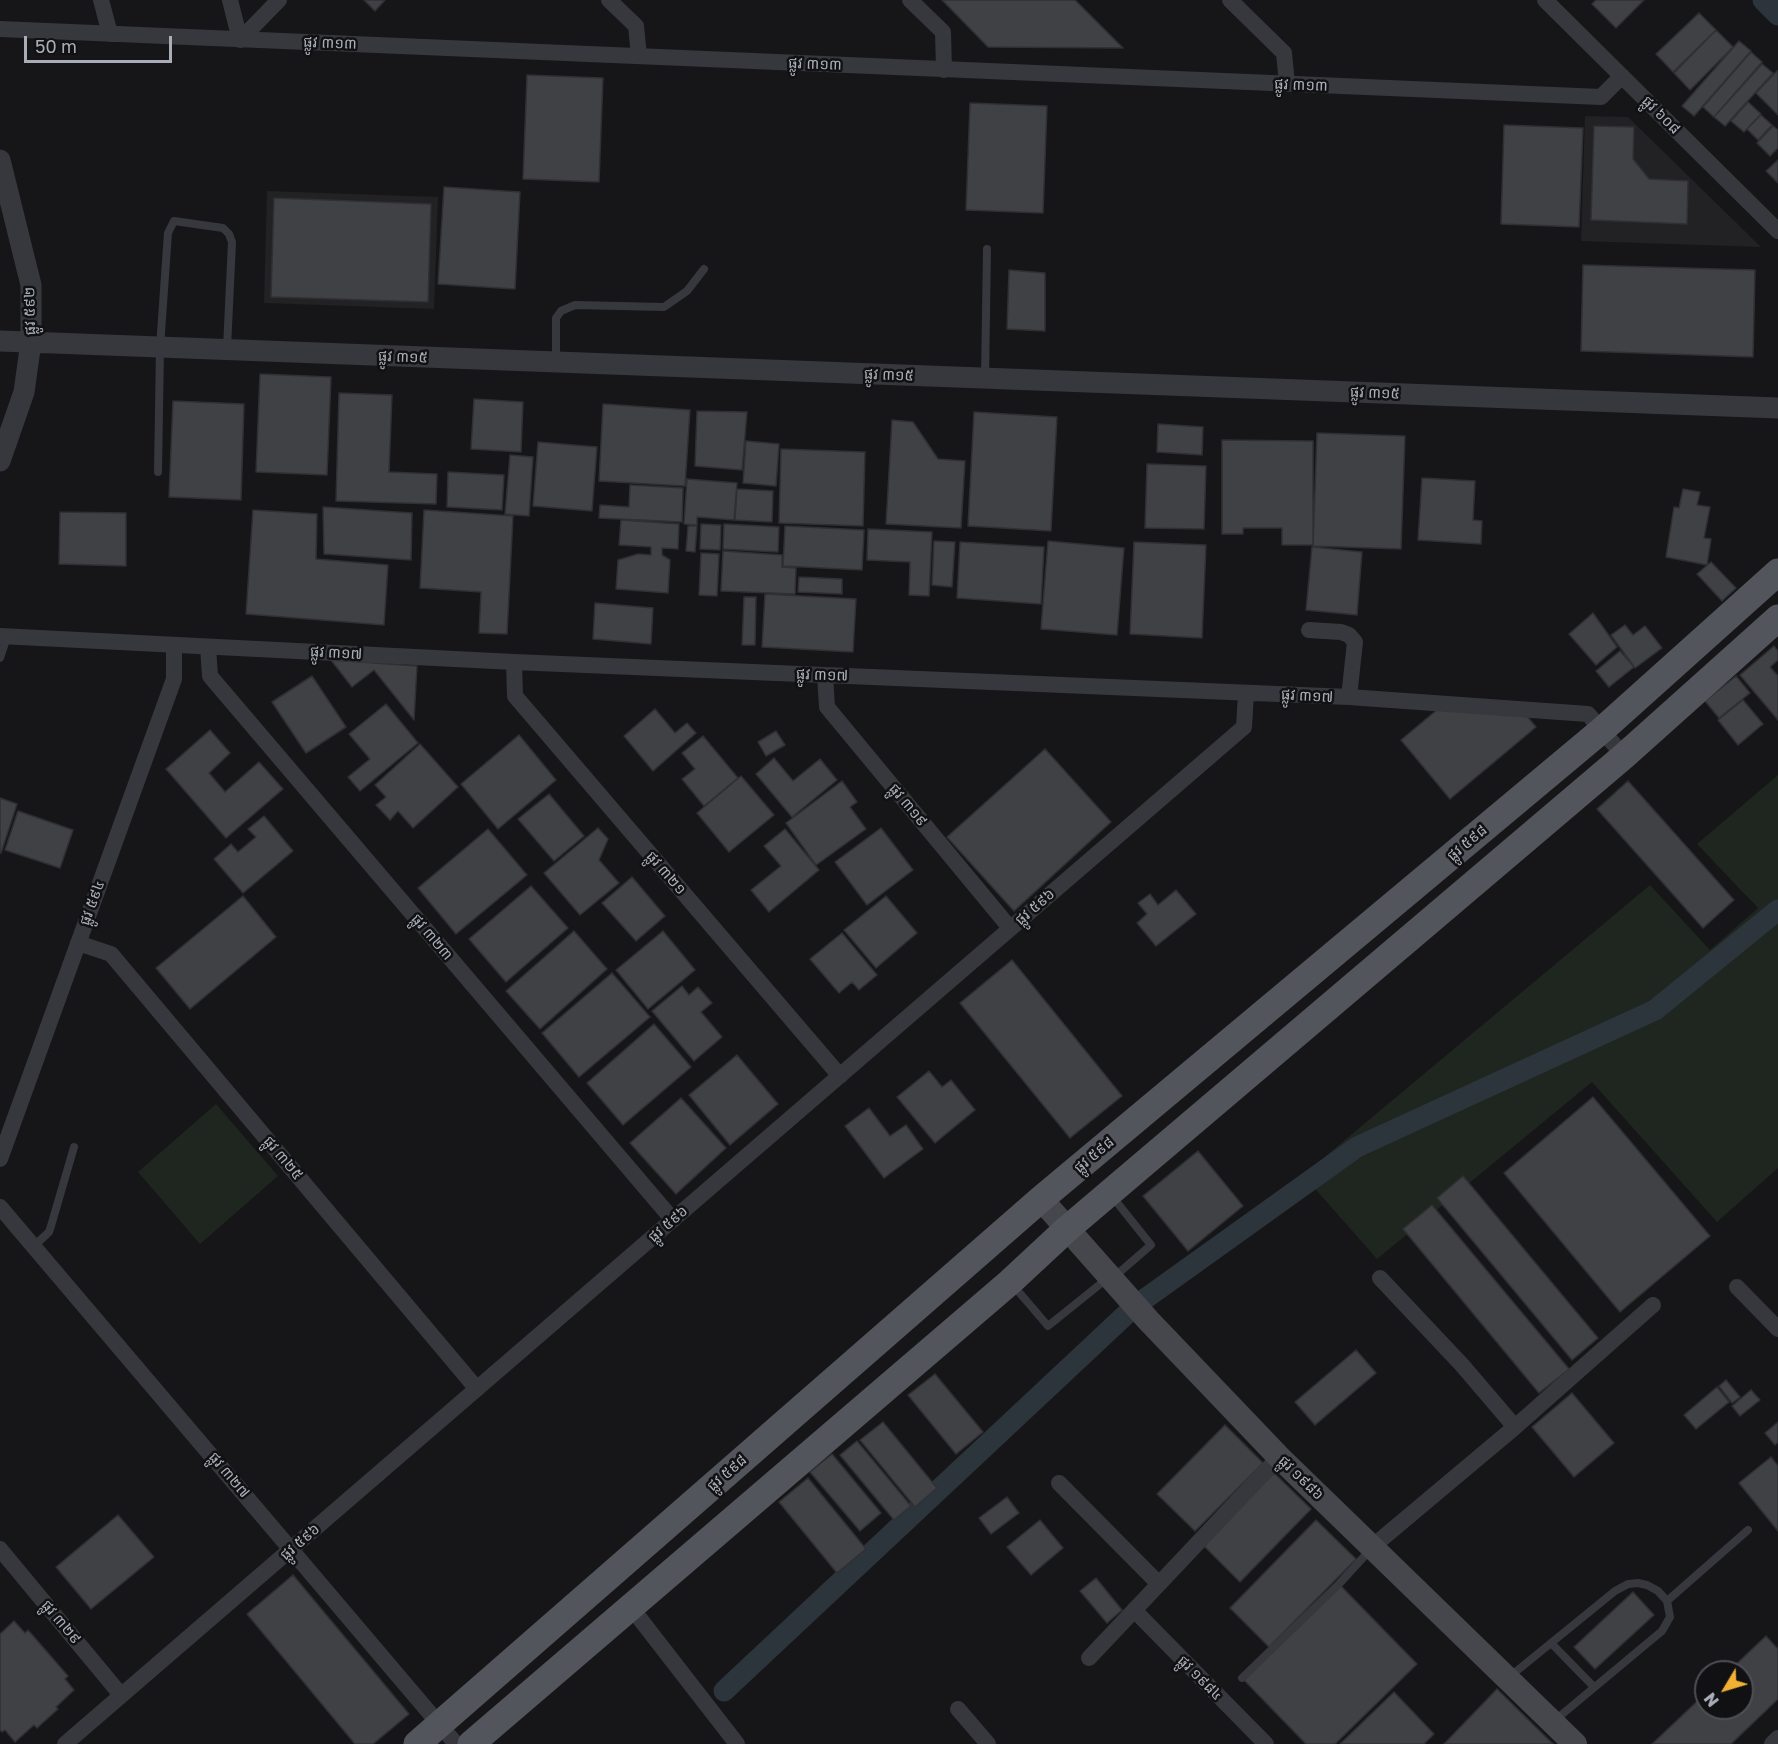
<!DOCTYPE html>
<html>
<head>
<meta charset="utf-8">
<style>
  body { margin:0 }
  #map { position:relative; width:1778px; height:1744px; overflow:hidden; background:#161618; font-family:"Golos Text",sans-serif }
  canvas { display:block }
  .north { position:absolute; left:1694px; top:1660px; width:60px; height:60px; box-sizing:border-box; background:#111113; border:2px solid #4d4f55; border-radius:50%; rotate:232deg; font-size:16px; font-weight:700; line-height:24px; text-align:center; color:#a8adb8 }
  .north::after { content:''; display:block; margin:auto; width:21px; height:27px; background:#f2b134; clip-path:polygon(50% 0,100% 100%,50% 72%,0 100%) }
  .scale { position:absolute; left:24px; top:36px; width:148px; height:27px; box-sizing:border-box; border:3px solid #a8adb8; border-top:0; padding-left:8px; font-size:18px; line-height:21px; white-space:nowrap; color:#a8adb8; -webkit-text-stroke:4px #111113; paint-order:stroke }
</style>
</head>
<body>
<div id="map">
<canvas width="1778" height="1744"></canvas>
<div class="north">N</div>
<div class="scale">50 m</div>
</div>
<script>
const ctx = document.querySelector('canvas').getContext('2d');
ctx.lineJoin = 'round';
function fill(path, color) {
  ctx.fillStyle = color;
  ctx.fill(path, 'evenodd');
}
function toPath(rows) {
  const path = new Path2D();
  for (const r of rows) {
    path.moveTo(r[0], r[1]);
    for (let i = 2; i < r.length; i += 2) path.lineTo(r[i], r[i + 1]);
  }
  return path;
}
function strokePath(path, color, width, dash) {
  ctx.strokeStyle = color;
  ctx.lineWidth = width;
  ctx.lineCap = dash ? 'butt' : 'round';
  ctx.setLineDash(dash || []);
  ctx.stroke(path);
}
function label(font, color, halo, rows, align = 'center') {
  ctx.font = font + ' "Golos Text","Noto Sans Khmer",sans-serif';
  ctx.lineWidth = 5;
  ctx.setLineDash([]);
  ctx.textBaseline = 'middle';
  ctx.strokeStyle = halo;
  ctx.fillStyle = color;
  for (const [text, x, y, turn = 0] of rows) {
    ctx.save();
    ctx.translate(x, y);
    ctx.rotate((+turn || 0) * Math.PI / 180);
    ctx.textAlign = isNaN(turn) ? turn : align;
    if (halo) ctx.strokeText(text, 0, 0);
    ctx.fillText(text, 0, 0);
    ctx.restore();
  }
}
const built = toPath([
  [1585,116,1628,117,1761,247,1581,241],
  [267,191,438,197,434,309,264,303]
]);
const green = toPath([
  [1778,775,1778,1168,1717,1222,1592,1082,1377,1259,1303,1175,1650,885,1710,950,1758,908,1697,844],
  [216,1104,278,1176,200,1244,138,1172]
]);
const canal = toPath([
  [1763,0,1778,15],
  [724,1691,1135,1306,1357,1147,1655,1010,1778,910]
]);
const building = toPath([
  [364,0,385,0,375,11,364,0],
  [942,0,1075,0,1123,48,988,47,942,0],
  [1596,0,1644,0,1616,28,1592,4,1596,0],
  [1699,13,1716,30,1673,72,1656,54,1699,13],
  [1716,30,1733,47,1690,90,1674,73,1716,30],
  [1739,41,1751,51,1694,116,1682,106,1739,41],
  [1751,52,1762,62,1714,117,1703,107,1751,52],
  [1762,64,1773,73,1725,126,1714,117,1762,64],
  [1777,71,1778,71,1778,115,1756,93,1777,71],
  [527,75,603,78,599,182,523,179,527,75],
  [1748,102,1761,114,1744,132,1731,121,1748,102],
  [970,103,1047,106,1043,213,966,210,970,103],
  [1761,115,1772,125,1758,140,1747,129,1761,115],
  [1504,125,1583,128,1579,227,1501,224,1504,125],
  [1594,126,1634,127,1633,159,1649,179,1688,181,1687,224,1591,220,1594,126],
  [1773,126,1778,130,1778,148,1770,156,1757,143,1773,126],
  [1778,160,1778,183,1766,171,1778,160],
  [444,187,520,192,515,289,438,284,444,187],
  [274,198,431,204,428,302,271,297,274,198],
  [1583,265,1755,270,1753,357,1581,351,1583,265],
  [1009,270,1045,273,1045,331,1007,329,1009,270],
  [260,374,331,377,327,475,256,472,260,374],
  [339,393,392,395,389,472,437,474,436,504,336,501,339,393],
  [474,399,523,402,521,452,471,449,474,399],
  [173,401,244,404,241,500,169,497,173,401],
  [603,404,690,410,685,486,599,481,603,404],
  [697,411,747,412,742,470,695,466,697,411],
  [974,412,1057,417,1051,531,968,526,974,412],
  [892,420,913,422,938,459,965,461,961,528,886,524,892,420],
  [1158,424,1203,427,1202,455,1157,452,1158,424],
  [1317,433,1405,436,1401,549,1313,546,1317,433],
  [1222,440,1313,441,1313,545,1282,545,1282,528,1243,528,1243,534,1222,534,1222,440],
  [746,441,779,444,776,486,743,483,746,441],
  [538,442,597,447,592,511,533,506,538,442],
  [781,449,865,452,863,526,779,523,781,449],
  [510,455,533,457,529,516,505,514,510,455],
  [1147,464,1206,466,1204,529,1145,528,1147,464],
  [448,472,504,475,502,510,447,507,448,472],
  [1422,478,1475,481,1473,520,1482,521,1481,544,1418,540,1422,478],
  [687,479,737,483,734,520,697,517,697,525,684,524,687,479],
  [630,485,683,488,682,522,599,518,600,505,629,507,630,485],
  [737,489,773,491,772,522,735,520,737,489],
  [1683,489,1700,492,1697,505,1710,507,1704,538,1711,539,1707,565,1666,557,1674,507,1679,508,1683,489],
  [323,507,412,513,411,560,324,554,323,507],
  [253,510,317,514,316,559,388,565,384,625,246,614,253,510],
  [424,510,513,516,507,634,479,633,481,592,420,588,424,510],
  [60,512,126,513,126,566,59,564,60,512],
  [621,520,679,524,678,549,662,548,662,555,670,560,668,593,616,589,618,560,638,554,651,555,651,547,619,545,621,520],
  [701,524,721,525,720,550,700,549,701,524],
  [724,524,779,527,778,552,723,549,724,524],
  [688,526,697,526,695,552,686,551,688,526],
  [785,526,864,530,862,570,783,566,785,526],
  [868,529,932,532,929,596,909,595,910,562,867,560,868,529],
  [934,541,955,542,952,587,932,585,934,541],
  [1048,541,1124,548,1117,635,1041,629,1048,541],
  [960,542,1044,547,1041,604,957,598,960,542],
  [1134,542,1206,545,1202,638,1130,634,1134,542],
  [1312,547,1362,552,1357,615,1306,610,1312,547],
  [723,551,782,555,782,567,796,568,795,594,721,591,723,551],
  [701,553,719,554,717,596,699,595,701,553],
  [1711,562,1736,588,1722,601,1697,574,1711,562],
  [799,577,842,579,842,594,798,592,799,577],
  [765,594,856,599,853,652,762,647,765,594],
  [744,597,756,597,755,645,742,645,744,597],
  [595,603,653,608,651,644,593,639,595,603],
  [1593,613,1617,647,1596,665,1569,634,1593,613],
  [1625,625,1633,635,1645,626,1662,648,1635,668,1611,635,1625,625],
  [1774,646,1778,651,1778,660,1770,667,1778,676,1778,720,1740,675,1774,646],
  [1620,651,1634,667,1609,687,1596,671,1620,651],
  [331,660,417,666,414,720,374,670,352,687,331,660],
  [312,676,346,727,306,753,272,702,312,676],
  [1736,676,1750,693,1719,718,1705,701,1736,676],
  [1743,700,1763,724,1738,745,1718,720,1743,700],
  [386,704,418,743,360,791,348,777,370,759,349,734,386,704],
  [655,709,675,733,687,723,696,733,653,771,624,736,655,709],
  [1438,709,1526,715,1536,727,1450,799,1401,740,1438,709],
  [210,730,230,753,209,773,225,792,259,762,283,789,226,838,166,769,210,730],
  [776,731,785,745,766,756,758,742,776,731],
  [519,735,556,780,498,829,461,784,519,735],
  [703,736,738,778,704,806,682,779,695,769,682,753,703,736],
  [420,744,458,787,413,828,398,811,390,820,376,805,386,797,375,785,420,744],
  [1045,749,1111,822,1014,911,947,837,1045,749],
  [774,758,793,781,820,759,837,780,792,817,756,774,774,758],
  [741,776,774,815,729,852,697,813,741,776],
  [842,781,857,802,850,807,866,829,816,865,786,823,842,781],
  [1628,781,1734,900,1703,928,1597,809,1628,781],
  [549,794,584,836,554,861,518,819,549,794],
  [0,798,17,804,1,853,0,853,0,798],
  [18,811,73,830,60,868,5,850,18,811],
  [264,816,293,851,243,893,214,859,231,844,238,852,256,837,248,829,264,816],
  [598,828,608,839,599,860,619,883,580,915,544,873,598,828],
  [881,828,913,870,867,905,835,862,881,828],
  [488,829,527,875,456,934,418,888,488,829],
  [785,829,819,870,769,912,751,890,781,866,764,846,785,829],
  [632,877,665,916,636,941,602,903,632,877],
  [531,886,568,928,506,982,469,939,531,886],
  [1176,890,1196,914,1156,946,1137,923,1147,914,1138,903,1150,894,1158,905,1176,890],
  [243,896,276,937,190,1009,156,968,243,896],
  [886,896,917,933,876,968,844,930,886,896],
  [574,931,607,969,540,1029,506,991,574,931],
  [663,931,695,970,648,1009,616,970,663,931],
  [842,933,877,975,859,990,852,982,839,993,810,959,842,933],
  [1012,960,1122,1096,1070,1138,960,1003,1012,960],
  [612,973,650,1017,579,1077,542,1033,612,973],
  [682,986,689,995,698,987,712,1003,701,1012,722,1037,694,1061,652,1011,682,986],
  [654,1024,691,1067,623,1125,587,1083,654,1024],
  [737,1055,778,1104,730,1145,689,1095,737,1055],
  [929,1071,942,1087,951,1080,975,1110,935,1143,897,1097,929,1071],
  [1593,1097,1710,1236,1620,1312,1504,1173,1593,1097],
  [681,1098,726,1148,676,1194,630,1143,681,1098],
  [869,1108,890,1136,906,1125,923,1149,884,1178,845,1126,869,1108],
  [1198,1151,1243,1206,1188,1251,1143,1196,1198,1151],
  [1463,1176,1598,1338,1572,1360,1437,1198,1463,1176],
  [1432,1205,1569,1369,1539,1393,1403,1229,1432,1205],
  [1356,1350,1376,1373,1315,1425,1295,1402,1356,1350],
  [935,1374,983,1432,956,1454,908,1395,935,1374],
  [1726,1380,1740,1397,1732,1403,1719,1386,1726,1380],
  [1717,1387,1729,1402,1696,1429,1684,1415,1717,1387],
  [1751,1390,1760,1400,1740,1416,1732,1406,1751,1390],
  [1572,1393,1614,1443,1574,1477,1532,1427,1572,1393],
  [883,1422,937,1488,915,1507,860,1440,883,1422],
  [1778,1422,1778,1442,1775,1445,1765,1433,1778,1422],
  [1225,1425,1263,1463,1195,1531,1157,1494,1225,1425],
  [857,1441,911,1506,894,1520,840,1455,857,1441],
  [832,1454,881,1513,860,1531,810,1472,832,1454],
  [1771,1457,1778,1466,1778,1531,1739,1483,1771,1457],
  [1274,1473,1311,1509,1240,1582,1203,1545,1274,1473],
  [808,1478,866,1549,837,1573,779,1502,808,1478],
  [1007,1497,1019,1513,991,1534,979,1518,1007,1497],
  [118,1515,154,1557,91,1609,56,1567,118,1515],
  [1040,1520,1063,1548,1031,1575,1007,1547,1040,1520],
  [1316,1520,1356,1559,1269,1647,1230,1608,1316,1520],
  [293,1575,409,1714,373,1744,355,1744,247,1614,293,1575],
  [1096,1578,1122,1610,1107,1623,1080,1591,1096,1578],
  [1339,1584,1417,1664,1335,1744,1306,1744,1242,1678,1339,1584],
  [1633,1592,1654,1615,1595,1669,1574,1647,1633,1592],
  [14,1621,25,1633,28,1630,68,1676,65,1679,74,1690,56,1707,58,1709,37,1728,34,1725,15,1742,5,1730,2,1732,0,1730,0,1634,14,1621],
  [1766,1636,1778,1649,1778,1699,1731,1744,1652,1744,1706,1693,1706,1708,1742,1708,1742,1672,1728,1672,1766,1636],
  [1497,1689,1553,1744,1444,1744,1497,1689],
  [1394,1692,1434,1734,1424,1744,1340,1744,1394,1692]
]);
const service = toPath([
  [556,362,556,318,561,311,575,305,664,307,687,291,704,269],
  [985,378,987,249],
  [158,472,160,347,168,233,174,221,223,228,229,234,232,242,227,348],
  [0,658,7,637],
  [1111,1195,1151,1245,1114,1277],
  [34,1246,49,1232,51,1226,74,1147],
  [1012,1284,1048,1326,1109,1277],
  [1667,1601,1748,1530],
  [1551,1643,1594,1687],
  [1242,1678,1339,1584,1371,1549],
  [1508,1678,1615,1591,1628,1584,1638,1583,1647,1585,1658,1591,1667,1601,1670,1617,1662,1631,1554,1721]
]);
const minor = toPath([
  [101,0,110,34],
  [230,0,240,40],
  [609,0,636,26,639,56],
  [910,0,943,32,944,70],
  [1230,0,1284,53,1287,84],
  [1545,0,1778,231],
  [0,29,1601,97,1622,76],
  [240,40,279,0],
  [1309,630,1341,632,1349,635,1355,642,1349,697],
  [0,636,514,662,1349,697,1588,714,1624,756],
  [208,647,210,676,673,1220],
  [514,662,515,696,840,1076],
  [825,675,827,707,1010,928],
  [78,943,111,954,477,1389],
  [0,1159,174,679,174,645],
  [0,1207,456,1744],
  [1380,1278,1462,1365,1515,1427],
  [1737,1287,1778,1329],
  [1059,1483,1159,1584],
  [1372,1547,1515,1427,1653,1305],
  [0,1549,121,1695],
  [630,1606,737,1744],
  [1134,1610,1266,1744],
  [1089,1658,1279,1457],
  [958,1709,988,1744],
  [65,1744,1244,727,1246,693],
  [1772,1744,1778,1738]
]);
const tertiary = toPath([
  [0,160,31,285,31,342,24,392,0,461],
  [0,341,1778,408]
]);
const secondary = toPath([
  [1041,1199,1148,1320,1279,1457,1575,1744]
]);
const primary = toPath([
  [417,1744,1041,1199,1602,730,1778,572],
  [471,1744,1010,1282,1067,1229,1624,756,1778,618]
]);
const streetNames = [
  ["ផ្លូវ ៣១៣",330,43,2],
  ["ផ្លូវ ៣១៣",815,64,2],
  ["ផ្លូវ ៣១៣",1301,85,2],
  ["ផ្លូវ ៦០៨",1661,115,45],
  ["ផ្លូវ ៥៩២",30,311,-91],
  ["ផ្លូវ ៣១៥",403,357,2],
  ["ផ្លូវ ៣១៥",889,375,2],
  ["ផ្លូវ ៣១៥",1375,393,2],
  ["ផ្លូវ ៣១៧",336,653,3],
  ["ផ្លូវ ៣១៧",822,675,2],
  ["ផ្លូវ ៣១៧",1307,696,3],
  ["ផ្លូវ ៣១៩",908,805,50],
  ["ផ្លូវ ៥៩៨",1467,843,-40],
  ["ផ្លូវ ៣២១",666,873,49],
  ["ផ្លូវ ៥៩៤",92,903,-70],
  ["ផ្លូវ ៥៩៦",1035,907,-41],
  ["ផ្លូវ ៣២៣",432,937,50],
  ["ផ្លូវ ៥៩៨",1094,1155,-40],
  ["ផ្លូវ ៣២៥",283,1158,50],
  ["ផ្លូវ ៥៩៦",668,1224,-41],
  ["ផ្លូវ ៥៩៨",727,1473,-41],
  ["ផ្លូវ ៣២៧",229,1475,50],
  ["ផ្លូវ ១៩៨៦",1301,1478,44],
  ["ផ្លូវ ៥៩៦",300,1542,-41],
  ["ផ្លូវ ៣២៩",61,1622,50],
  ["ផ្លូវ ១៩៨៤",1200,1678,45]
];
fill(built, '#222225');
fill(green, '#1e261f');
strokePath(canal, '#2c353c', 21);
fill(building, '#404145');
strokePath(building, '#303034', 1.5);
strokePath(service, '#37383d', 8);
strokePath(minor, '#37383d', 16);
strokePath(tertiary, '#37383d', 21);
strokePath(secondary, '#45474d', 24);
strokePath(primary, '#53555c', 27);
label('15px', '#a8adb8', '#111113', streetNames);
</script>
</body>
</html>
